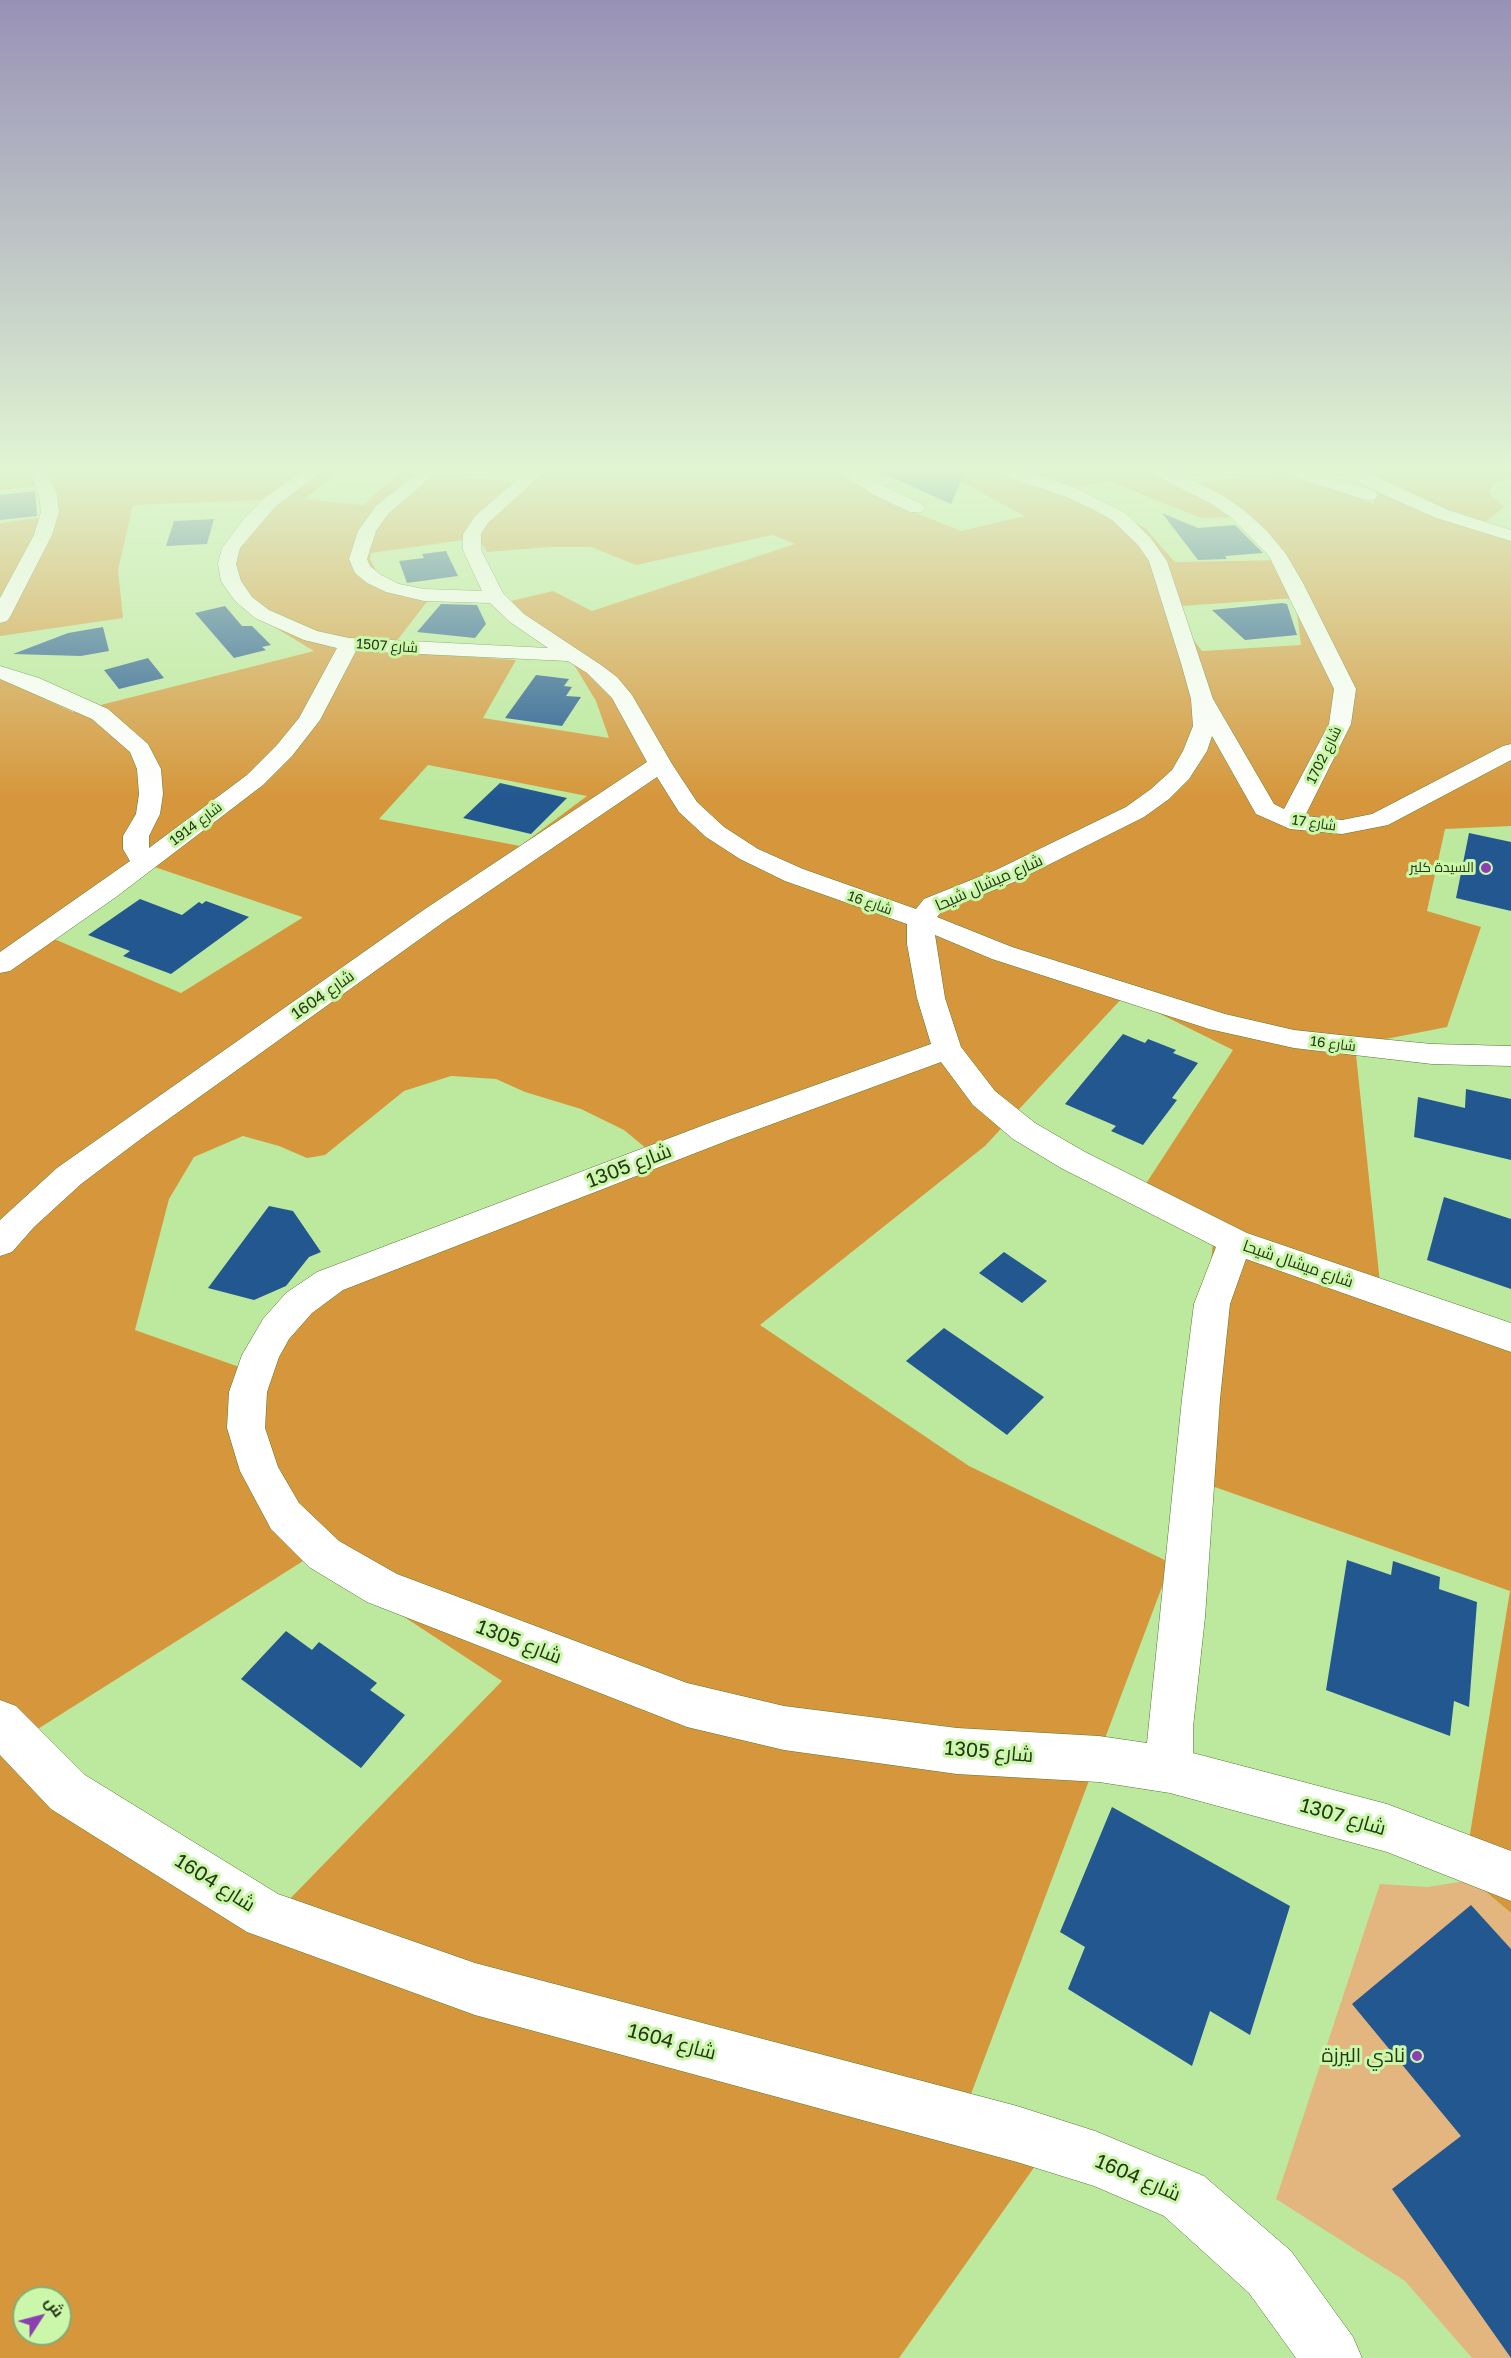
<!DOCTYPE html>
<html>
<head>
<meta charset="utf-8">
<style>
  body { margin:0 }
  #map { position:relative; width:1511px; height:2358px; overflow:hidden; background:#bde99e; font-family:"Golos Text",Cairo,sans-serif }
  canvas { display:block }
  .north { position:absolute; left:12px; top:2286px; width:60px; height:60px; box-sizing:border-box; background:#caf7aa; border:2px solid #88aa70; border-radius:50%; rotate:54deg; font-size:16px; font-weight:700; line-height:24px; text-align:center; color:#263618 }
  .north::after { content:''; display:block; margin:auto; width:21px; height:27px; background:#8b3fb1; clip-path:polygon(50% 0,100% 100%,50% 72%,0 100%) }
</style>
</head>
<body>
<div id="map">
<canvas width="1511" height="2358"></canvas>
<div class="north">ش</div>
</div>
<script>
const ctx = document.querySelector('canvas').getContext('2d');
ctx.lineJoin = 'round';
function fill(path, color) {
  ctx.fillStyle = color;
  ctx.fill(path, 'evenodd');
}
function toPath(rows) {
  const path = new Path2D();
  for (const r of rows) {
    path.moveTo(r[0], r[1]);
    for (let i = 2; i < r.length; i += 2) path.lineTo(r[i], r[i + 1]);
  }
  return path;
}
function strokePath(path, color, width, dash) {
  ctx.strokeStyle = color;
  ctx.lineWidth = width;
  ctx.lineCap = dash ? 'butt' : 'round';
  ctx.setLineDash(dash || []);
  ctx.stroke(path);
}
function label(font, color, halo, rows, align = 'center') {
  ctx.font = font + ' "Golos Text",Cairo,sans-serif';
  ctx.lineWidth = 6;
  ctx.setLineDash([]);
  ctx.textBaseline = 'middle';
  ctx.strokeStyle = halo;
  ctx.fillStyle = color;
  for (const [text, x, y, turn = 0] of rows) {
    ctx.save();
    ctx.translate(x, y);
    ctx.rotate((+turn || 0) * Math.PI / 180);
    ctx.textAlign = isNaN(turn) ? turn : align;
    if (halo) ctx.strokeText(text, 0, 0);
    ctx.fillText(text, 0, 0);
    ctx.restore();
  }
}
const green = toPath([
  [1472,1880,1511,1913,1511,2358,1472,2358,1405,2281,1276,2199,1380,1884,1428,1887]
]);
const forest = toPath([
  [0,467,348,467,304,499,363,505,400,472,516,482,532,467,833,467,894,504,961,531,1025,516,933,467,1149,467,1195,483,1294,471,1374,504,1375,485,1332,467,1511,467,1511,478,1492,484,1489,493,1504,507,1478,528,1511,535,1511,826,1445,829,1427,911,1481,927,1447,1027,1355,1045,1380,1283,1511,1344,1511,1913,1472,1880,1467,1852,1510,1591,1192,1479,1213,1241,1134,1202,1233,1050,1124,996,985,1146,760,1325,969,1466,1171,1563,968,2102,1050,2145,899,2358,0,2358,0,678,73,712,314,651,261,619,228,573,262,500,133,505,118,570,123,618,0,636,0,523,45,517,43,485,0,490],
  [1109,481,1201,518,1244,517,1286,560,1175,562,1145,528,1065,490],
  [773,535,795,544,592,611,553,591,511,601,523,617,565,654,576,668,596,701,609,738,483,718,516,660,389,651,429,599,379,576,370,559,371,553,478,538,487,552,549,547,591,547,636,565],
  [1295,598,1301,645,1202,651,1168,607],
  [428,765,587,796,520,846,379,819],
  [134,860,302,917,302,918,181,993,40,933],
  [451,1076,496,1079,525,1092,581,1109,624,1130,659,1159,316,1299,259,1374,135,1330,169,1199,194,1157,243,1136,279,1146,307,1158,325,1155,404,1091],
  [311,1556,502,1681,282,1907,22,1739],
  [24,2298,60,2298,60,2334,24,2334]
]);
const building = toPath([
  [869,467,967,467,951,504],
  [35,491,37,516,0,520,0,495],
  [1162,513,1198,528,1235,525,1263,553,1225,556,1227,559,1198,560],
  [214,519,207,544,166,546,174,521],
  [446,551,458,576,407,583,399,561,424,558,422,554],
  [1282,603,1287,604,1297,635,1245,640,1212,610],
  [441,604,477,605,486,624,475,638,417,632],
  [225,606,242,626,252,626,271,645,262,647,266,650,234,658,195,613],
  [103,627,109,651,81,656,13,654,68,633],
  [148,658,164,678,119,689,104,670],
  [536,675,569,679,564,686,572,687,566,696,581,697,562,726,505,718],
  [500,783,567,798,531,834,463,818],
  [1469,833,1511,842,1511,911,1456,898],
  [140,899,182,915,199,902,202,904,206,901,249,917,171,974,123,956,130,951,88,935],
  [1123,1034,1145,1043,1148,1039,1176,1050,1173,1053,1198,1063,1172,1098,1177,1100,1143,1145,1111,1131,1116,1126,1065,1104],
  [1466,1089,1511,1099,1511,1160,1414,1137,1418,1097,1465,1108],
  [1444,1197,1511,1219,1511,1289,1427,1260],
  [269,1206,293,1211,321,1252,309,1257,286,1286,254,1300,208,1288],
  [1004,1252,1047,1281,1022,1303,979,1273],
  [944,1328,1044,1397,1007,1435,906,1361],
  [1347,1560,1391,1575,1393,1561,1440,1577,1439,1589,1477,1602,1469,1707,1454,1701,1450,1736,1326,1690],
  [286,1631,312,1650,319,1642,377,1683,370,1690,405,1715,361,1768,241,1679],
  [1112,1807,1290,1906,1250,2035,1210,2011,1192,2066,1068,1989,1085,1947,1060,1932],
  [1471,1905,1511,1949,1511,2358,1392,2189,1461,2136,1352,2004]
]);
const minor = toPath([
  [28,467,44,467,57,494,59,512,52,535,10,617,7,621,0,623,0,598,34,535,41,512,39,494,28,467],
  [309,467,328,467,276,506,240,548,236,564,241,581,252,597,269,610,317,631,349,638,548,648,510,622,490,603,424,601,386,592,367,583,355,573,349,559,358,531,376,506,425,467,443,467,388,514,376,531,367,559,370,566,381,575,399,584,424,589,482,591,463,550,463,534,475,516,532,467,550,467,488,523,481,534,481,550,503,593,524,614,601,665,617,677,632,695,672,764,697,802,724,827,758,849,803,869,916,909,924,899,996,870,1126,807,1151,789,1172,770,1183,751,1193,726,1191,699,1181,663,1149,561,1138,545,1112,520,1092,509,1064,496,991,471,989,467,1013,467,1076,488,1124,512,1150,537,1167,561,1213,699,1274,804,1284,809,1329,724,1334,689,1269,556,1232,518,1210,503,1157,476,1155,472,1157,468,1169,468,1222,495,1244,510,1267,531,1286,554,1303,583,1356,689,1351,724,1305,816,1342,820,1372,814,1503,746,1511,744,1511,760,1388,825,1342,834,1290,829,1256,814,1212,736,1207,751,1189,779,1169,799,1144,817,1014,882,942,911,937,917,1012,947,1225,1014,1294,1030,1359,1037,1432,1044,1511,1046,1511,1066,1432,1064,1294,1048,1209,1029,992,959,935,935,945,998,961,1047,995,1091,1035,1123,1085,1152,1247,1233,1511,1323,1511,1352,1246,1259,1230,1304,1220,1399,1205,1617,1193,1727,1193,1753,1387,1804,1511,1851,1511,1901,1387,1852,1170,1793,1099,1782,957,1774,784,1750,687,1727,367,1602,309,1567,271,1529,240,1471,227,1428,229,1392,242,1355,263,1319,286,1293,317,1272,712,1122,931,1044,917,998,907,944,907,924,785,881,740,859,706,837,679,812,657,777,445,921,142,1138,81,1184,34,1227,12,1252,0,1256,0,1220,57,1168,425,909,647,762,612,698,587,673,568,661,356,651,320,720,292,756,263,785,116,897,10,971,0,973,0,952,130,861,123,849,123,836,136,814,139,794,137,769,130,752,92,719,0,679,0,666,39,678,108,709,148,744,161,769,163,794,160,814,149,836,149,848,247,775,276,746,299,718,337,648,304,640,255,618,235,601,221,581,218,564,222,548,243,520,264,498,309,467],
  [941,1062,973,1105,1013,1139,1061,1168,1216,1247,1194,1304,1182,1399,1147,1743,1099,1736,957,1728,784,1706,687,1683,397,1574,339,1541,299,1503,278,1467,265,1428,267,1392,279,1357,289,1339,312,1313,343,1290,734,1138,941,1062],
  [833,467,852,467,884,486,922,504,925,508,922,512,910,512,872,494,833,467],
  [1274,467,1298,467,1375,491,1378,495,1375,499,1369,500,1363,499,1276,471,1274,467],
  [1335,467,1356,467,1448,510,1511,530,1511,541,1436,518,1380,493,1337,471,1335,467],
  [0,1700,16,1706,85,1775,278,1894,475,1963,1017,2106,1095,2131,1204,2176,1291,2251,1353,2337,1362,2358,1296,2358,1249,2293,1164,2216,1094,2186,1017,2162,475,2015,247,1932,51,1809,0,1755,0,1700]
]);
const markers = [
  [1486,868,6,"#8b3fb1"],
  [1417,2056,6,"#8b3fb1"]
];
const farStreetnames = [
  ["شارع 1507",387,646,4],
  ["شارع 1702",1324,755,-64],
  ["شارع 17",1314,823,8],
  ["شارع 1914",196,824,-37],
  ["شارع 16",870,903,19],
  ["شارع 16",1333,1044,7]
];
const farPoinames = [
  ["السيدة كلير",1474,868]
];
const streetNames = [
  ["شارع ميشال شيحا",989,883,-24],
  ["شارع 1604",323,995,-35],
  ["شارع ميشال شيحا",1298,1264,19]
];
const nearStreetnames = [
  ["شارع 1305",629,1166,-21],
  ["شارع 1305",519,1642,21],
  ["شارع 1305",989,1752,5],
  ["شارع 1307",1343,1817,16],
  ["شارع 1604",215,1883,32],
  ["شارع 1604",672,2042,15],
  ["شارع 1604",1138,2178,23]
];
const nearPoinames = [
  ["نادي اليرزة",1405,2056]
];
fill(green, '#e2b67e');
fill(forest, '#d6973c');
fill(building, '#225790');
strokePath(minor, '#537932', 1);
fill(minor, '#fff');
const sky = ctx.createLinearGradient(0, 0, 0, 797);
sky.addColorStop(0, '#9891b6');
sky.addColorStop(0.59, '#e1f5d3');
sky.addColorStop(1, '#e1f5d300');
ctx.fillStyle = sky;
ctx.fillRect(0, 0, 1511, 797);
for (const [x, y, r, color] of markers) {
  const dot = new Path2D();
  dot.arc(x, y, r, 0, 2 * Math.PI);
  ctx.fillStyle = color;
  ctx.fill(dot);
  strokePath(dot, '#caf7aa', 2);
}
label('14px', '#263618', '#caf7aa', farStreetnames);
label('14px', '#263618', '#caf7aa', farPoinames, 'right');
label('16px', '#263618', '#caf7aa', streetNames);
label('20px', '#263618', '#caf7aa', nearStreetnames);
label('20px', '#263618', '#caf7aa', nearPoinames, 'right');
</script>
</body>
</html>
